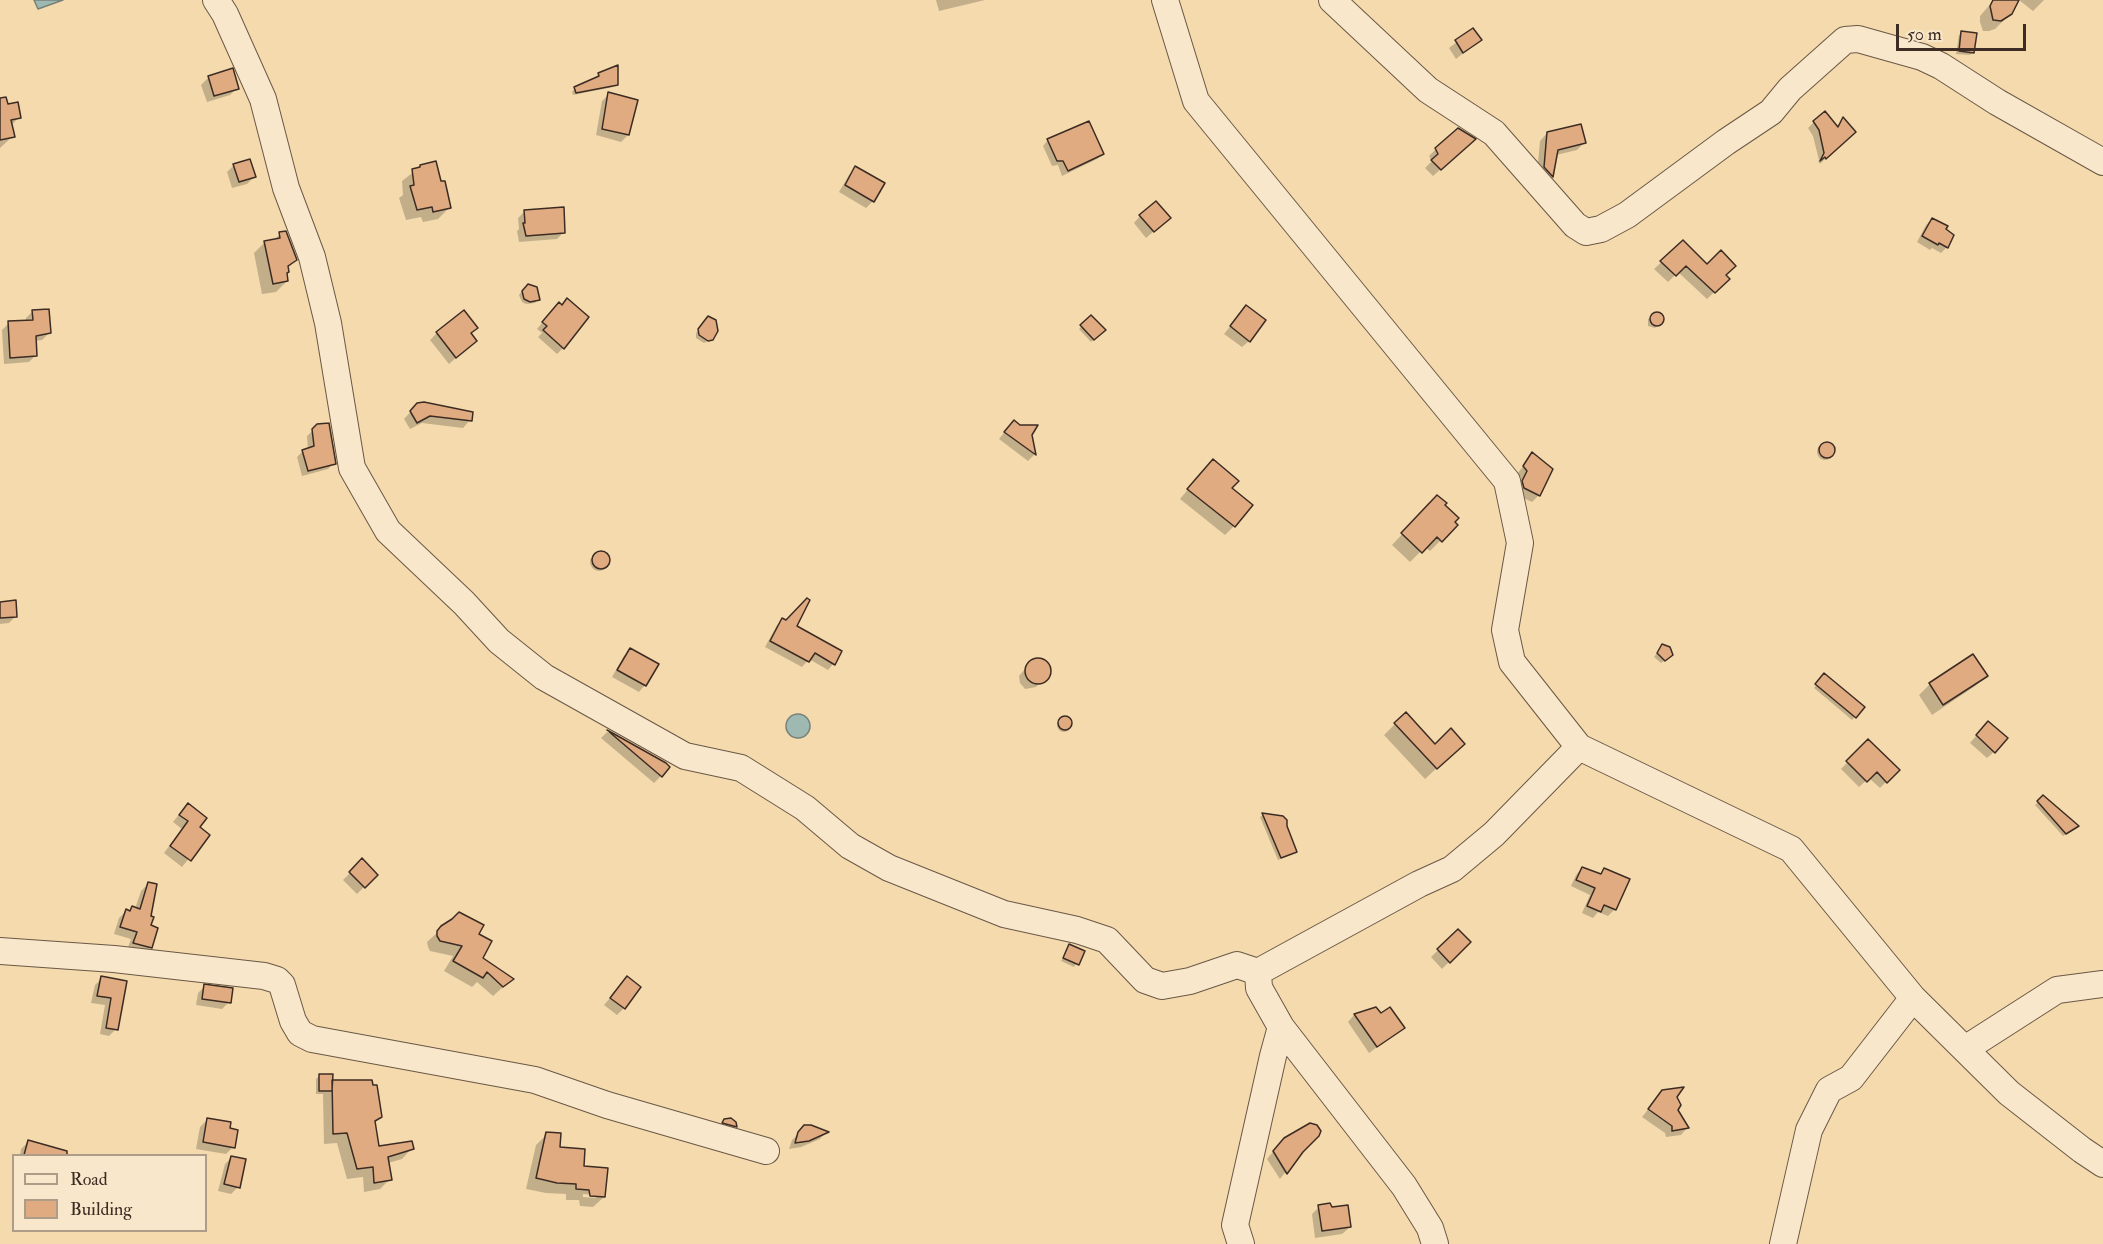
<!DOCTYPE html>
<html>
<head>
<meta charset="utf-8">
<style>
  body { margin:0 }
  #map { position:relative; width:2103px; height:1244px; overflow:hidden; background:#f4daad; font-family:"IM FELL Double Pica",serif }
  canvas { display:block }
  .legend { position:absolute; left:12px; top:1154px; width:195px; height:78px; box-sizing:border-box; background:#f8e7ca; border:2px solid #ad9c87; margin:0; padding:8px 10px; list-style:none; font-size:18px; color:#3c2c23 }
  .legend li { display:flex; align-items:center; gap:12px; height:30px }
  .legend b { width:30px; border:2px solid #ad9c87 }
  .scale { position:absolute; left:1896px; top:24px; width:130px; height:27px; box-sizing:border-box; border:3px solid #3c2c23; border-top:0; padding-left:8px; font-size:18px; line-height:21px; white-space:nowrap; color:#3c2c23; -webkit-text-stroke:4px #f8e7ca; paint-order:stroke }
</style>
</head>
<body>
<div id="map">
<canvas width="2103" height="1244"></canvas>
<ul class="legend">
<li><b style="height:8px;background:#f8e7ca"></b>Road</li>
<li><b style="height:16px;background:#e0ab80"></b>Building</li>
</ul>
<div class="scale">50 m</div>
</div>
<script>
const ctx = document.querySelector('canvas').getContext('2d');
ctx.lineJoin = 'round';
function fill(path, color) {
  ctx.fillStyle = color;
  ctx.fill(path, 'evenodd');
}
function toPath(rows) {
  const path = new Path2D();
  for (const r of rows) {
    if (r.length === 3) {
      path.moveTo(r[0] + r[2], r[1]);
      path.arc(r[0], r[1], r[2], 0, 2 * Math.PI);
      continue;
    }
    path.moveTo(r[0], r[1]);
    for (let i = 2; i < r.length; i += 2) path.lineTo(r[i], r[i + 1]);
  }
  return path;
}
function strokePath(path, color, width, dash) {
  ctx.strokeStyle = color;
  ctx.lineWidth = width;
  ctx.lineCap = dash ? 'butt' : 'round';
  ctx.setLineDash(dash || []);
  ctx.stroke(path);
}
const water = toPath([
  [34,0,63,0,38,9,34,0],
  [798,726,12]
]);
const shadow = toPath([
  [936,0,985,0,939,11],
  [1994,0,2018,0,2006,18,1995,29,1989,31,1983,31,1980,22,1980,16],
  [2019,0,2044,0,2033,11],
  [1473,30,1480,40,1456,59,1449,48],
  [1962,32,1973,52,1970,55,1956,54,1959,35],
  [232,70,237,88,230,95,207,102,201,85,208,78],
  [599,75,616,84,613,87,573,95,572,92,575,88],
  [609,94,628,135,621,142,596,135,602,101],
  [0,107,19,117,11,126,13,136,0,148],
  [1843,119,1853,131,1820,164,1819,162,1818,163,1819,160,1813,136,1808,128,1814,122,1836,127],
  [1547,133,1584,143,1577,150,1556,155,1551,176,1545,183,1537,174,1540,141],
  [1048,140,1103,154,1097,159,1062,176,1058,165,1052,166,1043,146],
  [1467,146,1433,176,1425,168,1432,161,1429,156,1436,149],
  [234,165,254,177,247,184,232,188,227,172],
  [421,166,449,208,438,219,423,222,421,217,406,220,399,198,403,195,402,181],
  [856,168,873,201,866,208,839,192,849,175],
  [525,211,564,232,557,239,519,242,517,231,519,229,518,218],
  [1140,216,1162,224,1146,238,1134,223],
  [1932,219,1947,247,1941,253,1932,248,1930,250,1917,242,1926,225],
  [280,234,296,260,287,269,285,274,287,281,276,292,262,294,254,253,265,242,273,241],
  [1683,242,1707,266,1728,279,1707,299,1678,272,1668,282,1654,269],
  [522,291,538,299,535,303,526,304,522,302,519,295],
  [1246,307,1249,341,1242,347,1224,334],
  [553,310,563,348,557,354,538,337,542,333,537,329],
  [33,311,49,333,42,340,35,341,36,355,29,362,4,364,2,330,9,323,26,322,26,318],
  [1658,313,1662,318,1658,325,1655,328,1648,326,1648,319],
  [1091,317,1104,330,1091,342,1079,329],
  [705,321,712,339,704,343,696,338,696,333],
  [476,328,470,334,475,341,449,364,430,340,437,333],
  [418,404,470,420,463,428,422,423,410,429,404,419],
  [318,426,334,463,328,469,302,476,297,457,303,451,308,450,307,436],
  [1007,429,1030,435,1034,455,1028,461,999,439],
  [1825,452,8],
  [1533,454,1539,495,1532,502,1517,495,1516,489,1521,478,1517,474],
  [1204,470,1229,488,1234,526,1225,535,1180,499],
  [1437,497,1456,525,1430,551,1425,547,1410,562,1392,545],
  [599,562,9],
  [0,603,16,616,9,623,0,624],
  [783,620,795,626,833,664,828,670,809,659,802,667,765,647,777,625],
  [1662,646,1668,658,1661,663,1654,657],
  [630,650,645,685,639,692,612,677,624,656],
  [1039,660,1045,663,1048,673,1036,687,1025,689,1020,683,1019,676,1031,662],
  [1824,675,1863,707,1852,720,1814,688],
  [1986,676,1975,686,1932,715,1919,695,1930,684],
  [1064,725,7],
  [1395,724,1435,746,1452,754,1425,779,1384,735],
  [1981,730,1994,752,1987,758,1970,743],
  [607,732,665,764,661,776,654,783,601,738],
  [1868,741,1898,770,1880,788,1869,778,1859,787,1841,769],
  [2043,797,2074,829,2063,836,2035,805],
  [181,812,208,835,182,867,164,853,182,829,173,822],
  [1263,815,1286,827,1295,851,1292,854,1278,860,1260,817],
  [362,861,376,875,357,894,343,880],
  [1582,868,1599,875,1604,869,1615,909,1608,916,1598,912,1593,918,1582,913,1590,895,1571,886,1576,875],
  [148,884,151,947,144,954,127,950,131,939,114,934,119,918,126,911,129,912,132,908,135,909,141,891],
  [1458,931,1469,942,1442,969,1431,957],
  [438,932,477,934,481,959,512,979,493,996,477,982,472,987,444,971,453,956,430,951,428,947,427,942],
  [1069,946,1083,952,1074,967,1061,961],
  [102,978,126,982,116,1029,109,1036,100,1034,105,1005,91,1003,95,985],
  [627,978,624,1008,617,1015,604,1005],
  [205,986,229,1002,222,1009,196,1005,198,993],
  [1375,1008,1380,1015,1403,1028,1369,1053,1348,1022,1354,1015],
  [319,1076,380,1116,373,1123,378,1148,412,1148,402,1159,388,1163,390,1179,380,1189,364,1192,363,1177,347,1179,337,1143,324,1144,323,1094,316,1094,316,1079],
  [1662,1092,1687,1128,1681,1135,1666,1137,1665,1133,1642,1117],
  [207,1120,233,1147,226,1154,196,1149,200,1127],
  [730,1120,735,1127,733,1129,720,1126,725,1121],
  [805,1127,826,1132,820,1139,801,1147,789,1149,792,1140],
  [547,1134,558,1148,582,1167,604,1197,593,1207,580,1206,579,1200,566,1200,566,1194,546,1193,526,1189,536,1145],
  [583,1194,596,1195,596,1198,583,1197],
  [28,1142,47,1147,45,1156,20,1156,21,1149],
  [1277,1147,1301,1152,1280,1179,1267,1159],
  [232,1157,238,1187,231,1194,218,1191,225,1164],
  [1319,1207,1350,1227,1342,1234,1315,1238,1312,1214]
]);
const building = toPath([
  [1993,0,2019,0,2012,14,2001,21,1993,20,1990,6,1993,0],
  [1473,28,1482,40,1463,53,1455,40,1473,28],
  [1961,31,1977,33,1974,53,1959,51,1961,31],
  [618,65,618,85,576,93,574,87,599,76,598,73,618,65],
  [233,68,239,89,214,96,208,76,233,68],
  [608,92,638,100,629,135,602,129,608,92],
  [6,97,8,104,18,102,21,118,11,120,15,137,0,140,0,98,6,97],
  [1825,111,1838,127,1843,117,1856,132,1826,159,1825,157,1820,161,1824,153,1819,130,1813,121,1825,111],
  [1089,121,1104,154,1068,171,1063,161,1057,161,1047,139,1089,121],
  [1581,124,1586,143,1558,150,1553,177,1544,167,1547,132,1581,124],
  [1458,128,1476,139,1441,170,1431,160,1438,154,1435,148,1458,128],
  [250,159,256,177,239,182,233,164,250,159],
  [436,161,441,181,445,181,451,208,433,212,432,207,417,210,410,186,414,185,412,169,420,167,420,165,436,161],
  [855,166,885,183,874,202,845,185,855,166],
  [1156,201,1171,218,1154,232,1139,215,1156,201],
  [564,207,565,233,526,236,523,223,525,223,524,210,564,207],
  [1932,218,1948,226,1946,229,1954,235,1948,248,1939,243,1938,245,1922,236,1932,218],
  [286,231,297,260,288,266,289,272,287,273,288,281,273,284,264,241,280,238,279,232,286,231],
  [1683,240,1707,264,1721,250,1736,266,1726,275,1730,279,1715,293,1686,266,1676,276,1660,261,1683,240],
  [528,284,537,287,540,300,530,302,524,299,522,291,528,284],
  [567,298,589,317,564,349,543,330,547,326,542,322,559,302,562,305,567,298],
  [1246,305,1266,320,1250,342,1230,326,1246,305],
  [49,309,51,333,36,336,37,356,10,358,8,321,33,320,32,310,49,309],
  [464,310,478,328,471,333,477,341,456,358,436,332,464,310],
  [1657,319,7],
  [1091,315,1106,330,1094,340,1080,325,1091,315],
  [708,316,716,320,718,331,713,340,708,341,699,335,698,329,708,316],
  [424,402,473,412,472,421,430,416,417,423,410,411,417,403,424,402],
  [1014,420,1020,425,1038,425,1032,435,1036,455,1004,432,1014,420],
  [329,423,336,464,308,471,302,450,314,446,312,429,317,424,329,423],
  [1827,450,8],
  [1532,452,1553,469,1540,496,1524,488,1522,481,1527,471,1523,466,1532,452],
  [1213,459,1239,481,1232,488,1253,505,1235,527,1187,489,1213,459],
  [1437,495,1447,503,1445,505,1459,518,1455,522,1458,525,1442,542,1437,537,1422,553,1401,533,1437,495],
  [601,560,9],
  [807,598,810,600,797,626,842,651,835,665,815,653,809,662,770,641,782,618,786,620,807,598],
  [16,600,17,617,0,618,0,602,16,600],
  [1662,644,1670,647,1673,655,1665,661,1657,653,1662,644],
  [630,648,659,664,646,686,617,670,630,648],
  [1973,654,1988,676,1943,705,1929,683,1973,654],
  [1038,671,13],
  [1824,673,1865,707,1856,718,1815,684,1824,673],
  [1406,712,1435,744,1451,728,1465,744,1437,769,1394,723,1406,712],
  [1065,723,7],
  [1988,721,2008,738,1995,753,1976,735,1988,721],
  [607,730,666,763,670,767,662,777,607,730],
  [1868,739,1900,770,1887,783,1877,772,1867,782,1846,761,1868,739],
  [2043,795,2079,826,2066,834,2037,801,2043,795],
  [188,803,207,818,200,827,210,835,191,861,170,846,188,821,179,815,188,803],
  [1262,813,1283,816,1287,820,1287,826,1297,852,1281,858,1262,813],
  [362,858,378,875,365,888,349,872,362,858],
  [1582,867,1601,874,1604,868,1630,879,1616,910,1604,905,1601,912,1587,906,1595,888,1576,880,1582,867],
  [148,882,157,884,151,916,154,917,151,925,158,928,152,948,133,943,137,932,120,927,126,909,130,911,132,906,140,909,148,882],
  [459,912,484,925,479,934,492,941,483,958,514,979,503,987,487,972,483,978,453,961,462,946,440,941,437,936,437,931,441,926,452,919,459,912],
  [1458,929,1471,942,1450,963,1437,949,1458,929],
  [1069,944,1085,951,1079,965,1063,958,1069,944],
  [101,976,127,981,118,1030,106,1028,111,998,97,996,101,976],
  [627,976,641,987,625,1009,610,998,627,976],
  [204,984,233,988,231,1003,202,999,204,984],
  [1376,1007,1381,1013,1390,1007,1405,1028,1377,1047,1354,1014,1376,1007],
  [319,1074,333,1074,332,1091,319,1091,319,1074],
  [332,1080,372,1080,373,1085,377,1085,382,1117,375,1121,379,1146,412,1141,414,1149,388,1157,392,1180,374,1183,373,1167,357,1169,347,1133,333,1134,332,1080],
  [1684,1087,1677,1097,1681,1105,1678,1110,1689,1128,1672,1131,1672,1126,1648,1109,1662,1090,1684,1087],
  [207,1118,231,1122,230,1128,238,1130,235,1148,203,1142,207,1118],
  [731,1118,736,1122,737,1127,722,1123,724,1119,731,1118],
  [1310,1123,1317,1125,1321,1131,1319,1136,1303,1152,1287,1174,1273,1151,1284,1138,1310,1123],
  [804,1125,811,1125,829,1132,809,1141,795,1143,798,1132,804,1125],
  [546,1132,561,1133,560,1147,585,1149,584,1166,608,1168,605,1197,590,1196,589,1190,576,1189,576,1184,557,1183,536,1178,546,1132],
  [28,1140,67,1151,67,1155,24,1155,28,1140],
  [231,1156,246,1159,240,1188,224,1184,231,1156],
  [1330,1203,1332,1207,1348,1205,1351,1227,1322,1231,1318,1205,1330,1203]
]);
const minor = toPath([
  [216,0,225,14,263,99,286,188,312,257,328,323,352,468,388,531,464,603,499,641,544,677,685,756,741,768,805,808,850,846,889,868,1004,914,1077,930,1107,940,1145,980,1162,986,1190,981,1237,965,1258,972,1419,884,1452,869,1494,834,1579,747],
  [1165,0,1196,101,1507,481,1520,543,1505,630,1512,662,1579,747,1791,849,1913,998,2009,1093,2082,1150,2103,1164],
  [1332,0,1428,90,1494,133,1575,225,1586,232,1601,229,1627,215,1726,142,1771,112,1790,89,1845,40,1858,39,1922,57,1941,66,1997,102,2103,162],
  [0,951,114,959,264,976,277,980,282,985,293,1021,300,1033,312,1039,535,1080,607,1105,766,1151],
  [1258,972,1259,988,1281,1027,1404,1186,1430,1228,1435,1244],
  [1965,1049,2057,990,2103,984],
  [1241,1244,1235,1225,1273,1056,1281,1027],
  [1783,1244,1809,1130,1829,1090,1851,1078,1913,998]
]);
fill(water, '#9eb9b2');
strokePath(water, '#778179', 1.5);
fill(shadow, '#0003');
fill(building, '#e0ab80');
strokePath(building, '#3c2c23', 1.5);
strokePath(minor, '#6a5846', 28);
strokePath(minor, '#f8e7ca', 26);
</script>
</body>
</html>
